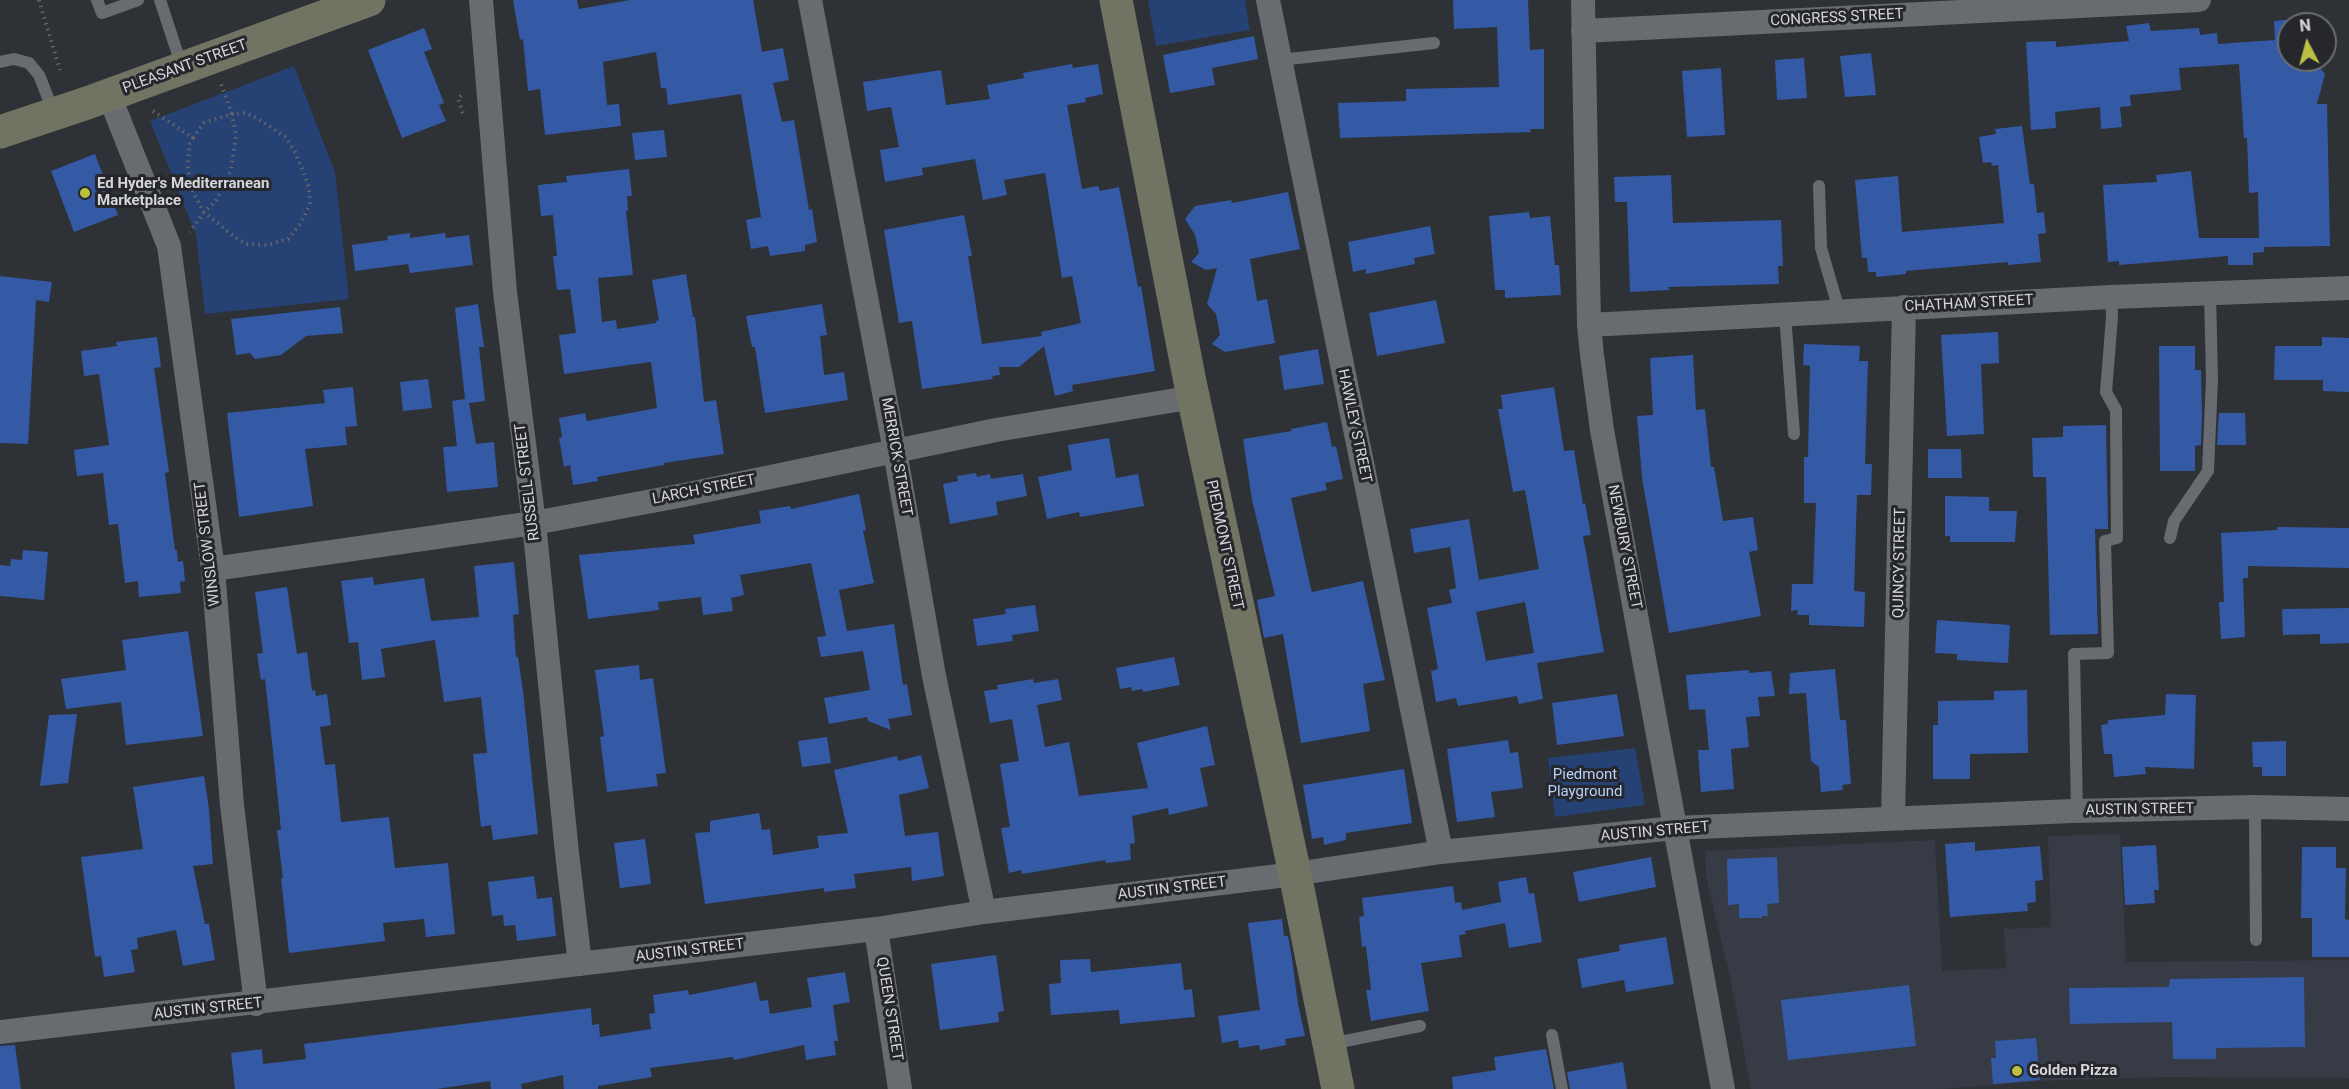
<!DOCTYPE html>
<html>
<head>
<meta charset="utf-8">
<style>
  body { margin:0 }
  #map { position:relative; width:2349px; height:1089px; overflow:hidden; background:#2e3136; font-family:Roboto,sans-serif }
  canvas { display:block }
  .north { position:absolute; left:2277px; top:12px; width:60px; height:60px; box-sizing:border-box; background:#25272c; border:2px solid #6b6d71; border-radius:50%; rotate:354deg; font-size:16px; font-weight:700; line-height:24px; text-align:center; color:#d5d6d9 }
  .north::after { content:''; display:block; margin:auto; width:21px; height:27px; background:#bbc044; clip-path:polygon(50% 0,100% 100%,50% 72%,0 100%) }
</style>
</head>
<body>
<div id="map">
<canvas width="2349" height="1089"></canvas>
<div class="north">N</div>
</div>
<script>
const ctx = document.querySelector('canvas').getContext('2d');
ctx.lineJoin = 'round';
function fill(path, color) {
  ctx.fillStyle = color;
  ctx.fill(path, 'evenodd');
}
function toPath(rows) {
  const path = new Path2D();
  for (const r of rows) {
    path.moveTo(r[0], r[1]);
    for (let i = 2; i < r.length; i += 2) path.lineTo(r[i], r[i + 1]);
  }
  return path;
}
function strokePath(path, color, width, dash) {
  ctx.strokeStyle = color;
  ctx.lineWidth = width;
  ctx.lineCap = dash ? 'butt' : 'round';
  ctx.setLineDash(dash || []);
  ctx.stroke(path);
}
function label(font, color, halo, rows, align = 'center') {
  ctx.font = font + ' Roboto,sans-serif';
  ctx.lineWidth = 6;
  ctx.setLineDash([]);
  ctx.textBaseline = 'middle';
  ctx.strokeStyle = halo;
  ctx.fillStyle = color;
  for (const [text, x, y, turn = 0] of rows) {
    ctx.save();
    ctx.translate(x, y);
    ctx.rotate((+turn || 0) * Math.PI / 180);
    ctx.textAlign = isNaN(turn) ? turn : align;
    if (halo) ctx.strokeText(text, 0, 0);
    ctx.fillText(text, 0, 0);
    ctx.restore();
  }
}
const built = toPath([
  [2120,834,2126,962,2349,960,2349,1078,2163,1077,2042,1081,1943,1089,1751,1089,1731,981,1706,877,1705,851,1935,840,1942,971,2006,968,2004,929,2051,927,2048,836]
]);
const green = toPath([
  [1148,0,1245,0,1250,30,1156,46],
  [294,66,335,172,349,299,205,314,196,235,150,121],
  [1635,748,1645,805,1555,817,1548,758]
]);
const building = toPath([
  [513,0,577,0,579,9,630,0,753,0,762,52,783,48,789,80,773,83,782,122,794,120,809,210,812,209,817,242,805,245,805,251,770,256,768,246,751,249,746,220,761,217,741,94,668,105,666,88,661,88,656,52,603,62,607,105,619,104,621,126,545,135,540,89,528,91,523,39,520,40],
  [1453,0,1528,0,1530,50,1544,49,1544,129,1530,129,1531,132,1340,138,1338,103,1406,101,1406,89,1499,87,1497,27,1454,29],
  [2295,19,2295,24,2289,24,2289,60,2319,60,2320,68,2325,74,2317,104,2327,104,2330,246,2264,247,2264,252,2253,253,2253,265,2228,265,2228,256,2119,265,2119,261,2108,262,2103,185,2157,182,2156,175,2191,171,2199,238,2259,238,2258,192,2249,193,2247,138,2244,138,2239,64,2179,68,2181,90,2130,95,2131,106,2120,107,2122,127,2101,129,2100,107,2055,112,2056,128,2031,130,2026,42,2056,41,2056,47,2129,41,2126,26,2149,23,2151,31,2199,28,2200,35,2217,33,2218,44,2275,40,2274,21],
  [424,28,432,49,424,52,444,103,439,105,446,121,402,138,368,50],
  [1254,36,1258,59,1212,68,1215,85,1170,93,1163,55],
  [1871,53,1876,95,1845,97,1840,56],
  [1804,58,1807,98,1777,100,1775,60],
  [1072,64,1073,68,1098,64,1103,94,1085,98,1086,102,1067,105,1082,189,1098,186,1100,191,1119,187,1138,287,1141,286,1155,371,1072,385,1073,391,1055,396,1044,346,1019,367,999,367,1000,375,992,376,993,379,922,389,912,321,899,323,884,230,964,215,972,256,968,256,982,344,1042,336,1041,332,1081,323,1072,276,1062,278,1045,173,1004,180,1007,195,983,200,975,159,922,168,923,175,885,182,880,150,899,147,891,107,867,111,863,82,941,70,946,105,990,99,987,85,1024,78,1023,73],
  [1721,68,1725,135,1687,137,1682,71],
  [2022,126,2030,184,2034,184,2037,213,2044,212,2046,233,2038,234,2041,262,2008,265,2008,262,1906,271,1906,274,1876,277,1876,272,1868,272,1867,258,1862,258,1855,180,1898,176,1902,232,2004,223,1998,165,1992,166,1991,162,1983,163,1979,137,1996,134,1995,129],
  [664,130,667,157,635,160,632,133],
  [95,154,118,215,74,232,51,171],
  [629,169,632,196,627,196,628,211,626,211,633,275,598,278,602,322,616,320,617,329,656,323,656,321,659,320,652,280,686,274,693,317,695,317,704,402,716,400,724,454,664,463,664,465,597,477,598,481,573,485,570,465,564,467,559,438,562,437,559,418,585,413,587,421,657,408,651,362,564,374,559,335,576,333,570,289,557,290,553,256,557,256,553,215,541,216,538,185,567,182,566,176],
  [1671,175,1673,223,1781,220,1783,266,1778,266,1779,284,1668,287,1669,290,1630,292,1627,202,1615,202,1614,177],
  [1288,192,1300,249,1250,259,1257,301,1267,299,1275,343,1225,352,1212,344,1220,335,1216,314,1207,304,1217,268,1206,270,1191,262,1199,253,1195,235,1185,219,1195,206,1231,200,1232,203],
  [1529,212,1530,218,1550,216,1555,265,1559,265,1561,295,1505,298,1505,290,1495,290,1489,216],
  [1430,226,1435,254,1414,258,1415,264,1366,274,1366,269,1353,272,1348,242],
  [410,233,410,238,445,233,446,238,469,235,473,265,410,273,408,264,355,271,352,245,388,240,387,236],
  [0,276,52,282,49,302,36,300,28,444,0,443],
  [1436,300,1445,343,1377,356,1369,313],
  [478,304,484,347,479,347,485,401,469,403,476,444,494,442,498,487,447,492,443,447,457,446,452,401,465,399,455,308],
  [822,304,827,335,820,336,824,375,844,372,848,400,765,413,755,347,752,347,746,316],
  [340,307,343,333,306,336,281,355,255,359,250,353,236,355,231,319],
  [1998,332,1999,363,1981,364,1984,434,1947,436,1941,335],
  [157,337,161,367,154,368,169,472,165,473,175,550,177,550,178,562,183,561,185,581,180,582,181,593,139,597,138,581,125,583,118,524,109,525,103,473,77,476,74,450,109,445,99,374,84,376,81,351,117,346,116,342],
  [2322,337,2349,338,2349,392,2323,391,2323,380,2274,380,2275,346,2322,346],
  [1804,344,1860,346,1859,361,1868,361,1865,464,1872,464,1871,495,1857,495,1854,591,1865,592,1864,627,1809,625,1809,615,1797,615,1798,610,1791,611,1792,584,1813,584,1816,503,1804,503,1804,457,1808,457,1810,366,1803,365],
  [2159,346,2195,346,2195,370,2201,370,2202,414,2201,445,2195,446,2195,471,2160,471],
  [1318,349,1324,384,1284,390,1279,356],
  [1693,355,1696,410,1705,409,1711,467,1714,467,1723,521,1753,517,1758,550,1749,552,1761,616,1669,633,1642,478,1637,416,1653,415,1650,358],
  [428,379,432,408,403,411,400,382],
  [353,387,357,426,345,427,347,445,305,449,313,506,239,517,227,413,325,403,323,390],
  [1554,387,1564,451,1574,450,1583,504,1585,503,1591,535,1583,536,1604,652,1537,663,1543,699,1519,704,1517,696,1458,706,1456,698,1436,702,1431,671,1438,669,1427,608,1452,603,1449,590,1456,588,1450,547,1414,553,1410,529,1469,519,1479,580,1539,569,1525,490,1513,492,1498,409,1503,409,1501,395],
  [1525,602,1534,653,1486,661,1476,612],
  [2219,413,2245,413,2246,445,2217,445],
  [1327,422,1332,447,1336,446,1343,479,1325,483,1327,490,1291,498,1311,589,1312,592,1363,581,1385,680,1363,684,1370,731,1301,743,1283,634,1264,638,1257,600,1275,596,1252,500,1243,439,1292,431,1291,429],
  [2106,425,2108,529,2095,529,2098,634,2050,635,2046,477,2033,477,2032,438,2063,437,2063,426],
  [1109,438,1116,478,1138,474,1144,506,1080,517,1079,512,1047,519,1038,477,1072,470,1068,445],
  [1928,449,1961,449,1962,478,1928,478],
  [976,473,977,477,990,474,991,479,1023,474,1027,496,996,502,998,515,950,524,943,484,958,481,957,476],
  [859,494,866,530,863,531,874,583,839,590,847,631,894,624,903,685,907,684,912,715,888,719,891,730,868,721,867,717,829,724,824,698,870,690,863,651,821,657,817,637,826,636,811,563,740,575,744,595,731,598,733,611,703,615,701,597,658,602,659,610,588,619,579,555,695,544,693,535,761,523,759,511,790,506,791,509],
  [1945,496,1989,497,1989,511,2017,511,2015,542,1950,542,1950,536,1945,536],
  [2277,527,2349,528,2349,568,2248,566,2248,578,2243,578,2245,637,2221,639,2219,602,2224,602,2221,533,2277,530],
  [23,550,48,552,44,600,0,596,0,565,10,566,11,559,22,560],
  [514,562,519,614,513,615,516,657,518,657,523,691,538,834,493,840,491,825,481,827,473,754,487,753,481,697,444,702,435,640,381,649,385,677,362,680,358,642,349,643,341,581,373,577,374,585,424,578,431,621,479,617,474,566],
  [287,587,297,654,307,652,312,691,315,690,316,696,327,694,331,725,320,727,325,765,335,764,341,822,389,817,395,868,448,863,455,934,426,937,424,919,383,923,385,941,289,953,281,878,283,878,277,830,281,830,275,770,265,679,261,680,257,654,263,653,255,592],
  [1035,605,1039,631,1012,635,1013,641,977,646,973,619,1006,614,1005,609],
  [2349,608,2349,643,2320,644,2320,634,2283,635,2282,609],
  [1937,620,2010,625,2008,663,1957,660,1957,654,1935,653],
  [188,631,203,736,126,745,121,702,66,709,61,679,126,670,122,640],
  [1174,657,1180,685,1143,692,1142,689,1132,691,1131,687,1120,689,1116,668],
  [639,665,640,680,653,678,666,773,656,774,658,786,607,792,600,737,604,736,595,670],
  [1835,669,1840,720,1846,720,1851,784,1842,785,1843,790,1821,792,1819,767,1811,761,1806,693,1789,694,1790,673],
  [1749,670,1749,673,1771,671,1775,696,1758,697,1760,716,1746,717,1749,747,1731,749,1734,789,1701,792,1698,750,1709,750,1705,709,1689,710,1686,675],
  [1033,679,1034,683,1058,679,1062,700,1037,705,1045,747,1069,742,1079,796,1148,788,1137,743,1207,726,1215,765,1200,768,1208,806,1169,815,1168,808,1132,816,1135,843,1130,844,1131,860,1106,863,1105,860,1022,874,1021,870,1009,873,1001,828,1010,827,1000,764,1019,761,1012,719,990,723,984,691,998,689,997,685],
  [2027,690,2028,753,1970,754,1970,779,1933,779,1933,725,1938,725,1938,701,1994,700,1994,691],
  [1617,694,1624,736,1557,745,1552,703],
  [2166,694,2196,695,2194,769,2145,767,2146,774,2114,777,2112,754,2104,754,2101,725,2108,724,2108,720,2165,715],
  [77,714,68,783,40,786,49,715],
  [827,737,831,763,802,767,798,741],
  [1508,740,1510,753,1518,752,1523,788,1491,792,1495,817,1457,822,1447,749],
  [2286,741,2286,776,2262,776,2262,767,2253,767,2252,742],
  [921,755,929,788,899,795,905,836,938,832,944,876,912,881,911,867,854,874,856,888,824,892,824,888,705,904,695,833,710,832,710,821,759,813,762,830,770,829,773,855,819,848,817,836,848,833,834,770,897,756,898,761],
  [1404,769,1412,823,1346,833,1346,840,1324,845,1323,837,1312,839,1303,785],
  [204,776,209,809,213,864,193,866,205,924,209,924,215,960,183,966,176,930,137,938,138,949,131,950,135,972,104,977,101,956,95,957,81,857,143,849,133,787],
  [645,839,651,884,620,888,614,843],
  [1975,842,1975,851,2040,846,2043,880,2035,881,2036,902,2027,903,2028,911,1950,917,1945,844],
  [2156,845,2159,890,2154,890,2155,903,2125,905,2122,847],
  [2302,847,2336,847,2336,868,2346,868,2345,919,2349,920,2349,957,2312,957,2312,918,2301,918],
  [1651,857,1656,887,1579,902,1573,872],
  [1777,857,1779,903,1767,904,1768,916,1762,916,1762,918,1739,918,1739,904,1728,905,1727,859],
  [534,876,537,899,552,897,556,936,517,941,515,925,504,926,503,915,492,916,488,882],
  [1526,877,1529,894,1534,893,1542,942,1509,948,1505,923,1465,931,1466,934,1459,935,1462,957,1421,963,1429,1011,1371,1021,1366,990,1371,990,1366,946,1362,947,1359,917,1364,916,1362,898,1453,886,1455,903,1461,902,1462,910,1501,902,1498,882],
  [1282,919,1284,936,1288,936,1291,952,1298,1004,1305,1036,1285,1039,1286,1045,1260,1050,1259,1045,1239,1048,1238,1040,1222,1043,1218,1016,1260,1010,1248,923],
  [1666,937,1674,984,1626,992,1624,980,1582,988,1577,959,1620,951,1619,945],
  [996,955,1004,1011,998,1012,999,1022,940,1030,931,964],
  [1090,959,1091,972,1181,963,1184,990,1192,989,1195,1017,1120,1024,1119,1010,1051,1015,1049,984,1061,983,1060,960],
  [845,972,850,1002,833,1005,838,1041,834,1041,836,1055,806,1060,804,1045,734,1060,733,1057,650,1068,652,1077,598,1086,598,1089,564,1089,563,1075,521,1084,522,1089,491,1089,490,1081,437,1089,235,1089,231,1053,262,1049,263,1064,306,1059,304,1044,591,1008,592,1025,599,1024,600,1037,651,1029,649,1014,655,1013,653,995,688,990,689,995,756,982,760,1001,768,1000,770,1014,812,1007,807,978],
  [2304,977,2305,1047,2216,1048,2216,1059,2173,1059,2172,1022,2070,1024,2069,988,2169,987,2170,979],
  [1909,985,1916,1046,1788,1060,1781,1000],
  [2036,1038,2040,1080,1993,1084,1991,1058,1996,1058,1995,1041],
  [15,1045,21,1089,0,1089,0,1046],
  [1546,1049,1554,1089,1453,1089,1452,1077,1496,1070,1494,1057],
  [1623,1062,1627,1089,1570,1089,1567,1072]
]);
const path = toPath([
  [39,0,60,70],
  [153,111,193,138,189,145,188,170,194,194,204,212,236,238,247,244,267,245,288,239,301,223,310,204,309,188,304,173,294,150,285,137,257,118,245,113,232,114,236,135,231,170,216,201,204,212,190,232],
  [463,113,458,99,464,92],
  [193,138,204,123,232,114,221,84]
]);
const lane = toPath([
  [97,0,102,13,138,0],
  [160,0,182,67],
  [1280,60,1434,43],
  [0,62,14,59,29,63,39,75,54,113],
  [1819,186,1821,248,1839,310],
  [1785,314,1794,434],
  [2170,538,2174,521,2208,471,2212,379,2210,293],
  [2255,807,2256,940],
  [2077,811,2074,654,2108,653,2105,541,2117,538,2116,410,2106,392,2112,317,2111,297],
  [1552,1035,1562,1089],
  [1330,1044,1420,1026]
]);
const street = toPath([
  [481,0,505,292,534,523,567,853,580,964],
  [810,0,895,451,934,676,984,912],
  [1268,0,1441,852],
  [1583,0,1589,325,1592,355,1602,430,1723,1089],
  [1583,31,2199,0],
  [109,95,169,246,213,569,232,805,256,1004],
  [1589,325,2111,297,2349,288],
  [213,569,534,523,684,495,996,430,1194,397],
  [1893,818,1904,307],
  [876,929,900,1089],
  [0,1032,876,929,984,912,1295,874,1441,852,1675,828,2072,811,2255,807,2349,809]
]);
const secondary = toPath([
  [1116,0,1190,382,1295,874,1338,1089],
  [0,132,87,103,369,0]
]);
const markers = [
  [85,193,6,"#bbc044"],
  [2017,1071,6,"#bbc044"]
];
const streetNames = [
  ["CONGRESS STREET",1837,18,-3],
  ["PLEASANT STREET",185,67,-20],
  ["CHATHAM STREET",1969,304,-3],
  ["HAWLEY STREET",1354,426,78],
  ["MERRICK STREET",896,457,80],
  ["RUSSELL STREET",528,482,-97],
  ["LARCH STREET",704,490,-11],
  ["WINSLOW STREET",208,544,-97],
  ["PIEDMONT STREET",1224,545,78],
  ["NEWBURY STREET",1624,547,79],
  ["QUINCY STREET",1900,563,-89],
  ["AUSTIN STREET",2140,810,-1],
  ["AUSTIN STREET",1655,832,-5],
  ["AUSTIN STREET",1172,889,-7],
  ["AUSTIN STREET",690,951,-7],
  ["AUSTIN STREET",208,1009,-6],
  ["QUEEN STREET",889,1009,81]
];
const poiNames = [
  ["Ed Hyder's Mediterranean",97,184],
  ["Marketplace",97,201],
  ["Golden Pizza",2029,1071]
];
const parkNames = [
  ["Piedmont",1585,775],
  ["Playground",1585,792]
];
fill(built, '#363b45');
fill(green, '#264173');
fill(building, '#345aa6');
strokePath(path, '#64666b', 4, [1.5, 4.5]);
strokePath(lane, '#686b70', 12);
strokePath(street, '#686b70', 24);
strokePath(secondary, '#717463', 33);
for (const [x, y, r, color] of markers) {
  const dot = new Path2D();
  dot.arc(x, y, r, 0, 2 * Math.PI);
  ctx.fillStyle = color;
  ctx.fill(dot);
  strokePath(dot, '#25272c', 2);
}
label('15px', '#d5d6d9', '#25272c', streetNames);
label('bold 15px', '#d5d6d9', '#25272c', poiNames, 'left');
label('15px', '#b8cff9', '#25272c', parkNames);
</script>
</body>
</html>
